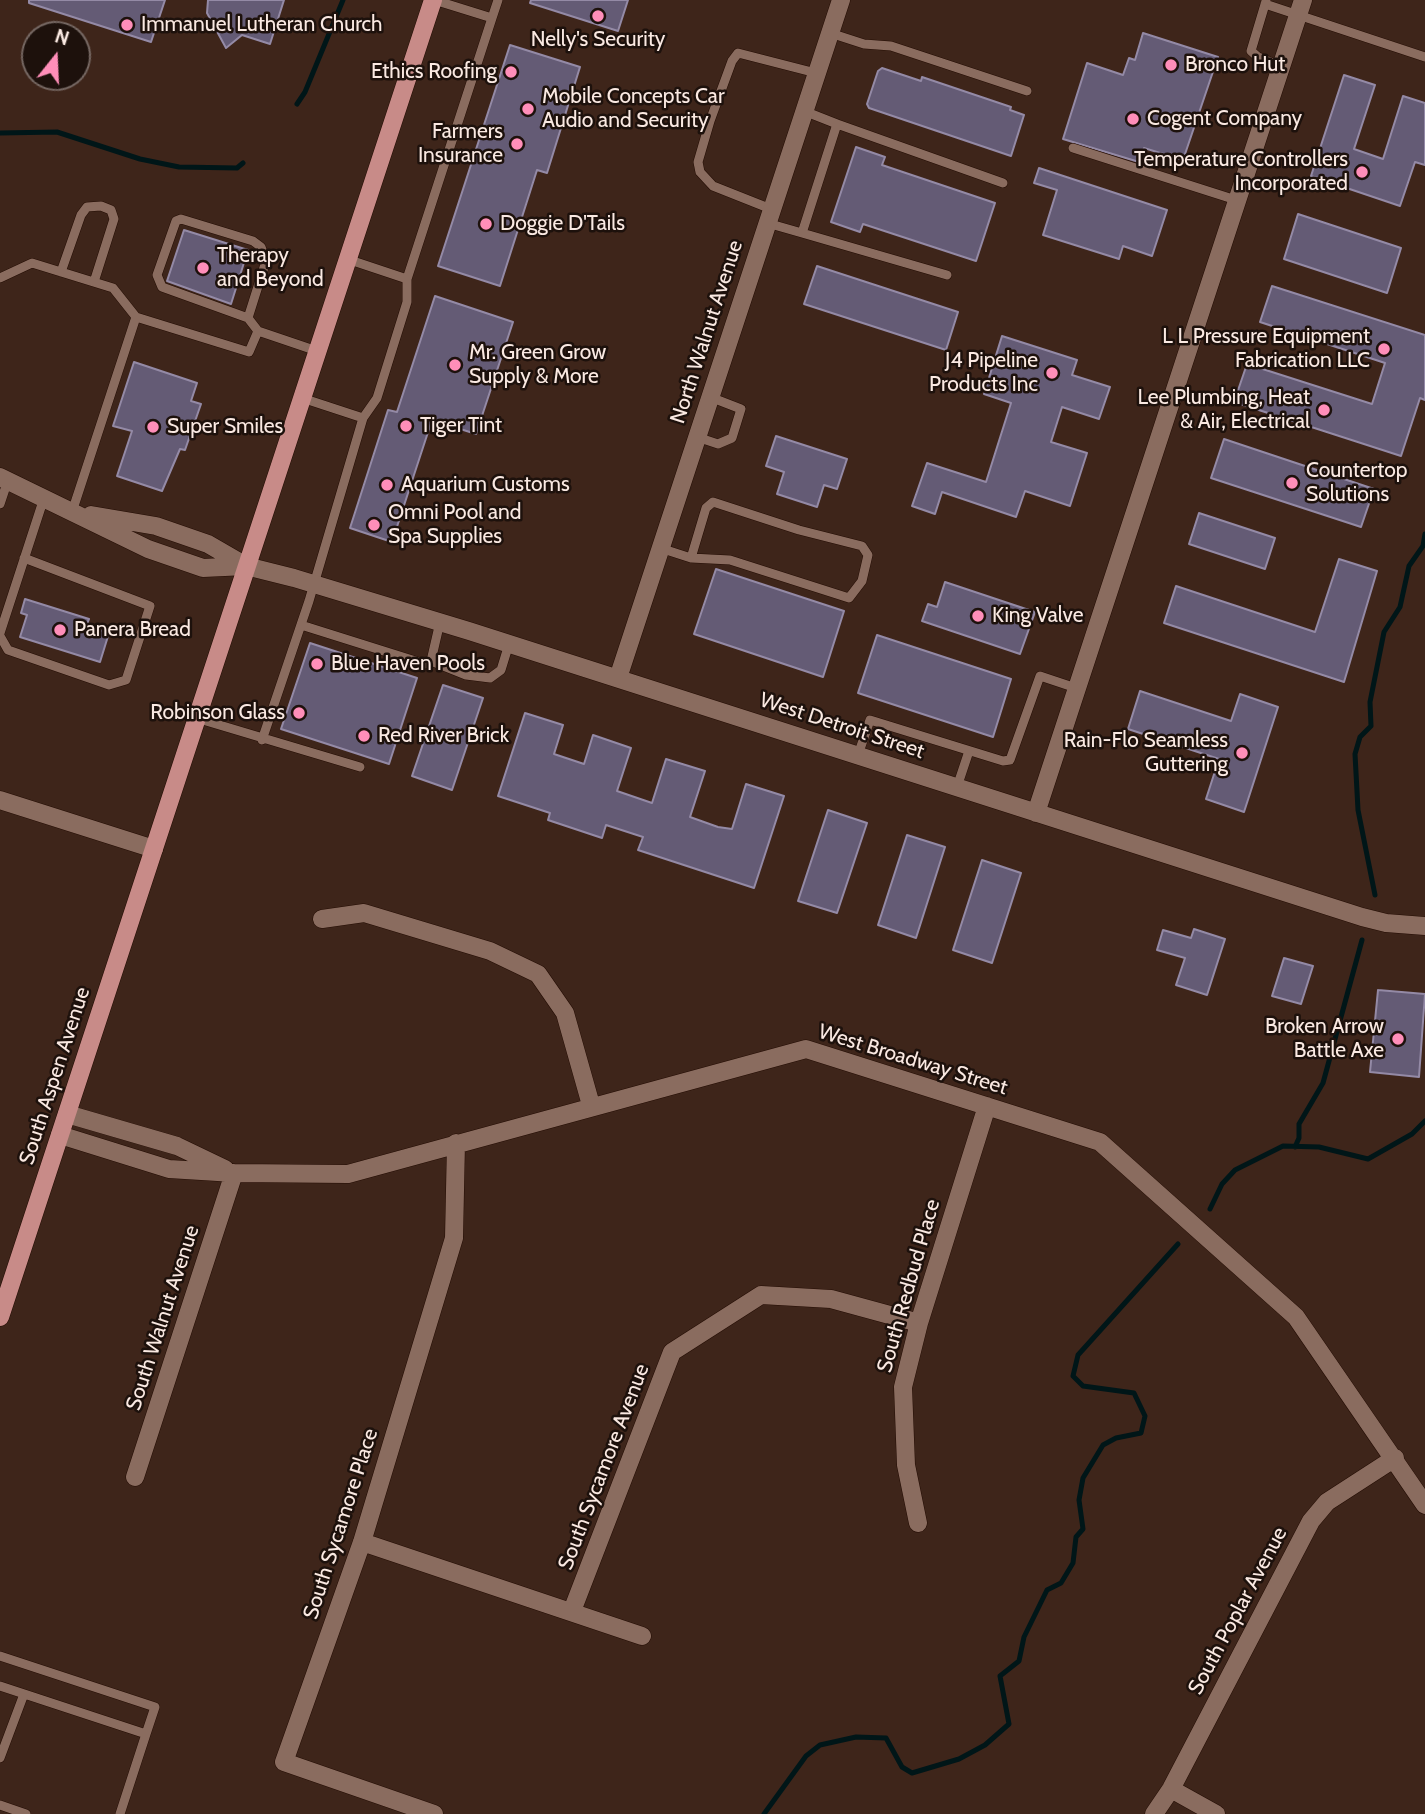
<!DOCTYPE html>
<html>
<head>
<meta charset="utf-8">
<style>
  body { margin:0 }
  #map { position:relative; width:1425px; height:1814px; overflow:hidden; background:#3e251a; font-family:Cabin,sans-serif }
  canvas { display:block }
  .north { position:absolute; left:21px; top:21px; width:70px; height:70px; box-sizing:border-box; background:#1d110c; border:2px solid #756762; border-radius:50%; rotate:18deg; font-size:19px; font-weight:700; line-height:28px; text-align:center; color:#fae9e2 }
  .north::after { content:''; display:block; margin:auto; width:24px; height:32px; background:#ff8eb9; clip-path:polygon(50% 0,100% 100%,50% 72%,0 100%) }
</style>
</head>
<body>
<div id="map">
<canvas width="1425" height="1814"></canvas>
<div class="north">N</div>
</div>
<script>
const ctx = document.querySelector('canvas').getContext('2d');
ctx.lineJoin = 'round';
function toPath(rows) {
  const path = new Path2D();
  for (const r of rows) {
    path.moveTo(r[0], r[1]);
    for (let i = 2; i < r.length; i += 2) path.lineTo(r[i], r[i + 1]);
  }
  return path;
}
function strokePath(path, color, width, dash) {
  ctx.strokeStyle = color;
  ctx.lineWidth = width;
  ctx.lineCap = dash ? 'butt' : 'round';
  ctx.setLineDash(dash || []);
  ctx.stroke(path);
}
function fill(path, color) {
  ctx.fillStyle = color;
  ctx.fill(path, 'evenodd');
}
function label(font, color, halo, rows, align = 'center') {
  ctx.font = font + ' Cabin,sans-serif';
  ctx.lineWidth = 5;
  ctx.setLineDash([]);
  ctx.textBaseline = 'middle';
  ctx.strokeStyle = halo;
  ctx.fillStyle = color;
  for (const [text, x, y, turn = 0] of rows) {
    ctx.save();
    ctx.translate(x, y);
    ctx.rotate((+turn || 0) * Math.PI / 180);
    ctx.textAlign = isNaN(turn) ? turn : align;
    if (halo) ctx.strokeText(text, 0, 0);
    ctx.fillText(text, 0, 0);
    ctx.restore();
  }
}
const stream = toPath([
  [297,104,305,92,343,0],
  [0,133,57,132,140,159,179,167,237,168,243,163],
  [1375,895,1358,810,1355,754,1360,737,1371,726,1370,702,1384,632,1400,607,1409,566,1423,546,1425,534],
  [1295,1147,1299,1138,1299,1124,1323,1083,1362,940],
  [1210,1209,1222,1184,1235,1170,1283,1146,1319,1147,1368,1159,1412,1134,1425,1121],
  [764,1814,806,1756,820,1745,856,1737,886,1738,902,1767,912,1773,959,1759,985,1745,1009,1724,1000,1676,1019,1661,1024,1637,1047,1590,1061,1583,1073,1563,1076,1537,1083,1529,1079,1500,1083,1478,1103,1445,1116,1438,1141,1433,1145,1416,1134,1393,1083,1386,1073,1376,1078,1355,1178,1244]
]);
const building = toPath([
  [29,0,165,0,151,42,29,3,29,0],
  [208,0,284,0,270,44,242,35,226,48,207,13,208,0],
  [531,0,628,0,618,31,530,3,531,0],
  [1143,33,1218,57,1183,160,1144,148,1139,162,1063,139,1087,63,1123,75,1129,58,1135,60,1143,33],
  [510,45,580,67,547,173,537,170,500,286,438,266,510,45],
  [882,68,921,81,922,77,1011,107,1010,110,1024,115,1011,156,869,108,867,104,878,71,882,68],
  [1344,75,1375,85,1354,149,1383,159,1403,96,1425,103,1425,165,1415,162,1400,206,1311,176,1344,75],
  [856,147,885,157,882,165,995,203,976,261,863,224,860,232,831,222,856,147],
  [1039,168,1167,210,1152,256,1123,246,1119,259,1043,235,1057,190,1034,183,1039,168],
  [1298,214,1401,248,1387,293,1284,259,1298,214],
  [184,230,248,250,231,304,167,281,184,230],
  [817,266,958,312,946,350,804,304,817,266],
  [1272,286,1425,335,1425,400,1420,398,1401,456,1234,402,1247,364,1372,404,1385,363,1260,322,1272,286],
  [435,296,513,322,476,434,432,420,392,542,350,528,388,410,397,412,435,296],
  [1002,336,1077,360,1072,375,1110,387,1099,419,1062,407,1051,442,1087,453,1070,506,1025,491,1016,517,942,492,935,514,912,506,927,463,986,482,1011,403,984,394,1002,336],
  [134,362,197,383,191,401,201,404,185,450,180,449,162,491,117,476,132,431,113,426,134,362],
  [776,436,847,459,837,489,824,485,817,507,777,494,784,472,766,466,776,436],
  [1224,439,1374,489,1361,527,1211,478,1224,439],
  [1199,513,1275,538,1265,569,1189,544,1199,513],
  [1339,559,1377,571,1344,682,1164,623,1176,586,1315,632,1339,559],
  [716,569,844,611,823,677,694,634,716,569],
  [945,582,1035,612,1020,654,922,621,928,604,937,607,945,582],
  [25,599,89,619,86,626,109,633,100,662,20,637,27,615,21,613,25,599],
  [877,635,1011,679,993,737,858,693,877,635],
  [310,643,417,678,389,764,281,729,310,643],
  [443,685,483,698,452,790,412,776,443,685],
  [1140,691,1231,721,1240,694,1278,707,1244,812,1206,799,1219,759,1128,729,1140,691],
  [525,713,563,725,554,754,584,764,593,735,631,748,617,791,652,803,666,759,705,771,690,817,718,827,732,829,746,784,784,796,754,888,638,850,643,837,606,825,602,838,548,820,550,813,498,796,525,713],
  [828,810,867,823,837,913,798,901,828,810],
  [907,835,945,847,916,938,878,925,907,835],
  [982,860,1021,873,992,963,953,950,982,860],
  [1194,929,1225,939,1207,995,1176,985,1185,958,1157,950,1163,930,1191,938,1194,929],
  [1284,958,1313,966,1301,1004,1272,996,1284,958],
  [1378,990,1425,994,1419,1077,1370,1072,1378,990]
]);
const lane = toPath([
  [1266,1,1251,51,1258,57,1280,66],
  [1265,4,1425,57],
  [492,18,498,0],
  [830,33,864,44,891,46,1027,91],
  [837,124,1003,183],
  [1073,148,1236,200],
  [771,209,713,186,700,172,698,162,710,121,732,61,738,53,816,73],
  [767,223,802,233,837,124,804,111],
  [802,233,947,275],
  [347,259,407,279],
  [61,272,81,215,87,207,101,206,111,210,114,219,94,282],
  [0,278,32,263,113,288,136,317],
  [248,318,162,287,157,275,176,221,181,219,253,241,261,247,266,261,248,318,258,331],
  [302,398,363,418],
  [697,437,718,444,732,438,741,409,710,397],
  [0,504,8,480],
  [72,512,136,317,249,352,258,331,317,351],
  [660,548,691,558,730,560,849,598,862,581,868,555,862,546,799,530,713,502,706,508,691,558],
  [301,625,425,664,431,661,440,622],
  [0,633,44,498],
  [0,636,8,650,109,685,126,680,150,606,24,558],
  [431,661,466,675,490,678,501,670,509,644],
  [196,718,360,767],
  [262,740,309,601,363,418,377,398,407,302,407,279,492,18,434,0],
  [858,755,870,720,1003,761,1010,760,1040,676,1076,688],
  [957,787,969,751],
  [0,1656,155,1707,146,1734,0,1686],
  [0,1758,24,1694],
  [0,1805,26,1814],
  [120,1814,146,1734]
]);
const street = toPath([
  [0,477,148,549,203,568,246,566,294,578,469,631,1362,917,1386,923,1425,926],
  [91,515,156,526,208,544,246,566],
  [618,678,841,0],
  [0,800,154,849],
  [1036,813,1303,0],
  [322,919,364,913,490,951,538,974,565,1013,591,1105],
  [67,1114,177,1146,225,1169],
  [60,1135,169,1169,234,1173,348,1174,806,1049,1100,1142,1296,1317,1425,1505],
  [135,1477,234,1173],
  [918,1523,906,1465,903,1387,919,1323,987,1106],
  [362,1542,642,1636],
  [572,1611,672,1352,761,1295,831,1299,919,1323],
  [1171,1789,1216,1814],
  [434,1814,284,1762,362,1542,454,1238,456,1143],
  [1154,1814,1171,1789,1311,1521,1327,1502,1395,1458]
]);
const primary = toPath([
  [0,1317,433,0]
]);
const markers = [
  [598,16,7,"#ff8eb9"],
  [127,25,7,"#ff8eb9"],
  [1171,65,7,"#ff8eb9"],
  [511,72,7,"#ff8eb9"],
  [528,109,7,"#ff8eb9"],
  [1133,119,7,"#ff8eb9"],
  [517,144,7,"#ff8eb9"],
  [1362,172,7,"#ff8eb9"],
  [486,224,7,"#ff8eb9"],
  [203,268,7,"#ff8eb9"],
  [1384,349,7,"#ff8eb9"],
  [455,365,7,"#ff8eb9"],
  [1052,373,7,"#ff8eb9"],
  [1324,410,7,"#ff8eb9"],
  [406,426,7,"#ff8eb9"],
  [153,427,7,"#ff8eb9"],
  [1292,483,7,"#ff8eb9"],
  [387,485,7,"#ff8eb9"],
  [374,525,7,"#ff8eb9"],
  [978,616,7,"#ff8eb9"],
  [60,630,7,"#ff8eb9"],
  [317,664,7,"#ff8eb9"],
  [299,713,7,"#ff8eb9"],
  [364,736,7,"#ff8eb9"],
  [1242,753,7,"#ff8eb9"],
  [1398,1039,7,"#ff8eb9"]
];
const poiNames = [
  ["Immanuel Lutheran Church",141,25],
  ["Nelly's Security",598,40,"center"],
  ["Bronco Hut",1185,65],
  ["Ethics Roofing",497,72,"right"],
  ["Mobile Concepts Car",542,97],
  ["Audio and Security",542,121],
  ["Cogent Company",1147,119],
  ["Farmers",503,132,"right"],
  ["Insurance",503,156,"right"],
  ["Temperature Controllers",1348,160,"right"],
  ["Incorporated",1348,184,"right"],
  ["Doggie D'Tails",500,224],
  ["Therapy",217,256],
  ["and Beyond",217,280],
  ["L L Pressure Equipment",1370,337,"right"],
  ["Fabrication LLC",1370,361,"right"],
  ["Mr. Green Grow",469,353],
  ["Supply & More",469,377],
  ["J4 Pipeline",1038,361,"right"],
  ["Products Inc",1038,385,"right"],
  ["Lee Plumbing, Heat",1310,398,"right"],
  ["& Air, Electrical",1310,422,"right"],
  ["Tiger Tint",420,426],
  ["Super Smiles",167,427],
  ["Countertop",1306,471],
  ["Solutions",1306,495],
  ["Aquarium Customs",401,485],
  ["Omni Pool and",388,513],
  ["Spa Supplies",388,537],
  ["King Valve",992,616],
  ["Panera Bread",74,630],
  ["Blue Haven Pools",331,664],
  ["Robinson Glass",285,713,"right"],
  ["Red River Brick",378,736],
  ["Rain-Flo Seamless",1228,741,"right"],
  ["Guttering",1228,765,"right"],
  ["Broken Arrow",1384,1027,"right"],
  ["Battle Axe",1384,1051,"right"]
];
const streetNames = [
  ["North Walnut Avenue",707,332,-72],
  ["West Detroit Street",842,726,18],
  ["West Broadway Street",913,1060,17],
  ["South Aspen Avenue",55,1076,-72],
  ["South Redbud Place",909,1286,-74],
  ["South Walnut Avenue",163,1318,-72],
  ["South Sycamore Avenue",604,1467,-69],
  ["South Sycamore Place",341,1524,-72],
  ["South Poplar Avenue",1238,1611,-62]
];
strokePath(stream, '#001618', 5);
fill(building, '#645b75');
strokePath(building, '#948aa6', 2);
strokePath(lane, '#240d04', 10);
strokePath(street, '#240d04', 19);
strokePath(primary, '#240d04', 19);
strokePath(lane, '#8a6c5f', 9);
strokePath(street, '#8a6c5f', 18);
strokePath(primary, '#c88b88', 18);
for (const [x, y, r, color] of markers) {
  const dot = new Path2D();
  dot.arc(x, y, r, 0, 2 * Math.PI);
  ctx.fillStyle = color;
  ctx.fill(dot);
  strokePath(dot, '#1d110c', 2.5);
}
label('21px', '#fae9e2', '#1d110c', poiNames, 'left');
label('21px', '#fae9e2', '#1d110c', streetNames);
</script>
</body>
</html>
